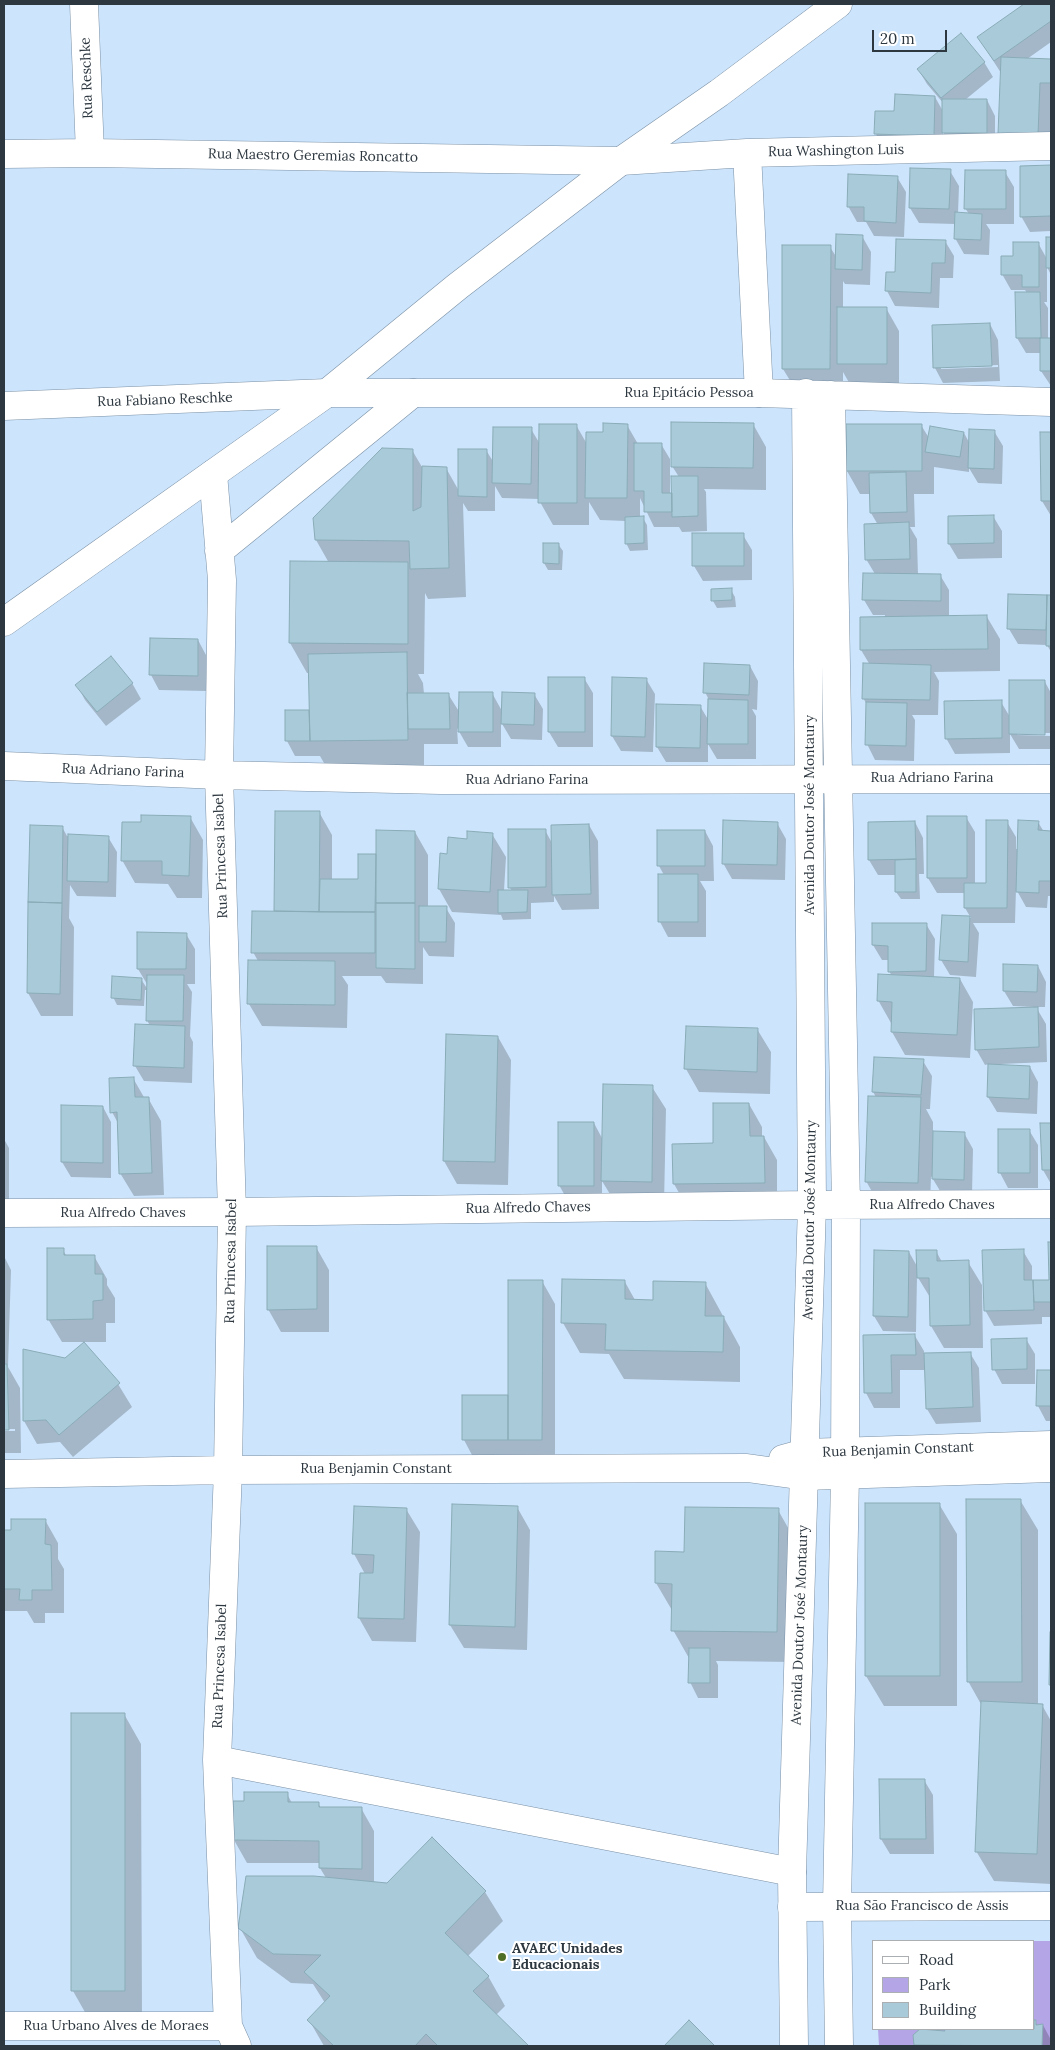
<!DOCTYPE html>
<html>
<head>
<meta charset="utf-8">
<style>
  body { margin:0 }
  #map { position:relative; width:1055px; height:2050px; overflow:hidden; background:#cde5fc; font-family:Lora,serif }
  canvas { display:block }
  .frame { position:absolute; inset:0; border:5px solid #2d373f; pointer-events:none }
  .legend { position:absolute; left:872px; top:1940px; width:162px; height:90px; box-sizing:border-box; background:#fff; border:1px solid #abafb2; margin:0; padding:6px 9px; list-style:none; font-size:15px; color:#2d373f }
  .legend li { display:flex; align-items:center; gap:10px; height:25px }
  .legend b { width:25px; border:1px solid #abafb2 }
  .scale { position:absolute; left:872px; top:30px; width:75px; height:22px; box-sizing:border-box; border:2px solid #2d373f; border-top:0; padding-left:6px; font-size:15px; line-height:18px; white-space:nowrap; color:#2d373f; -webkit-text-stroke:4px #fff; paint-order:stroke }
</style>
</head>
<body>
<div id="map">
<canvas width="1055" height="2050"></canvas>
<div class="frame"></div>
<ul class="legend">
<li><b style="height:6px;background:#fff"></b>Road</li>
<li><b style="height:14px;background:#b4a5e7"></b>Park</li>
<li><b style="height:14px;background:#a9cbd9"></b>Building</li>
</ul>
<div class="scale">20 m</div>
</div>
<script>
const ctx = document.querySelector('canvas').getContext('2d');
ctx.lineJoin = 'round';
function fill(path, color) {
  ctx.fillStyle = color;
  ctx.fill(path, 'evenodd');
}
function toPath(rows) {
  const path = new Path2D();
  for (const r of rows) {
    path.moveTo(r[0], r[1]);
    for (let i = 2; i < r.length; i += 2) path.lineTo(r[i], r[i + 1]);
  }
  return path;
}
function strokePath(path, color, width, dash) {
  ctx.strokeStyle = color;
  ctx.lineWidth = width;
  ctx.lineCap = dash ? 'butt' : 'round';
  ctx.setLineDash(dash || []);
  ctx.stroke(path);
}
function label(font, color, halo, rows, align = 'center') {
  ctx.font = font + ' Lora,serif';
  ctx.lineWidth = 4;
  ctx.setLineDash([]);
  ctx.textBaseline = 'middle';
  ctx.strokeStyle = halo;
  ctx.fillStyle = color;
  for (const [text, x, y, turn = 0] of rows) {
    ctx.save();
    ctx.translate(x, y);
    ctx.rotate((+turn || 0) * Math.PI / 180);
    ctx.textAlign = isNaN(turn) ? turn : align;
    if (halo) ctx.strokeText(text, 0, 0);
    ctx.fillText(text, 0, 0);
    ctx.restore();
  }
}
const green = toPath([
  [878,1941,1051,1941,1051,2046,879,2046,878,2029,1034,2029,1034,1941]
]);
const shadow = toPath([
  [1026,4,1051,4,1051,42,1027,59,1051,60,1051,158,1001,73,978,37],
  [984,62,993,77,965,100,987,100,995,116,995,148,952,148,943,132,942,151,884,149,876,134,895,113,935,97,944,113,944,104,927,84,918,69],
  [1021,167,1051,167,1051,231,1030,232,1021,216],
  [950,171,959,186,958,214,969,214,965,208,1005,172,1014,187,1014,224,986,224,990,230,989,255,964,254,955,238,955,224,919,223,910,208],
  [897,177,906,192,904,237,874,236,866,222,857,222,848,206],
  [862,236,871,252,870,285,845,284,843,281,843,309,886,308,899,331,899,386,851,386,843,372,843,392,797,392,783,369,830,247,837,258],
  [1048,238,1051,238,1051,275,1047,267,1047,302,1044,302,1048,308,1048,340,1051,340,1051,386,1041,371,1041,353,1026,353,1017,338,1027,293,1025,290,1011,290,1002,274,1014,257,1038,243,1047,259],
  [945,241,954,256,953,278,940,278,939,308,895,306,887,291,897,273],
  [990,324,998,340,1000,381,943,383,935,368,933,326],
  [998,365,998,367,941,369,941,367],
  [753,424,766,447,766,490,704,489,706,492,707,531,682,532,679,527,654,527,640,498,640,518,643,518,647,525,648,550,630,551,626,543,626,521,600,520,589,502,589,525,553,525,540,502,540,499,502,498,495,486,495,511,468,511,463,503,466,597,428,599,425,593,424,674,418,674,423,683,424,694,448,694,460,713,492,693,502,711,534,694,543,709,542,740,511,739,501,722,501,747,468,747,457,728,458,744,424,744,424,769,328,770,320,756,295,756,287,741,308,711,311,715,310,673,307,673,290,643,329,563,316,540,412,450,422,467,446,468,459,491,486,450,494,463,531,429,540,444,576,425,587,444,604,433,627,425,638,444,661,444,670,459,670,494,673,494,679,477,672,466],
  [921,425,929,438,964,433,970,444,994,431,1003,446,1002,484,978,483,969,468,969,472,934,467,934,494,914,494,915,527,910,527,917,539,918,575,940,575,949,590,949,617,987,617,1000,639,1000,671,934,672,939,681,938,715,912,715,915,720,914,761,875,760,867,744,868,706,863,698,870,665,861,650,885,618,885,615,873,615,864,600,875,574,866,559,878,525,871,513,870,494,860,494,847,471],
  [1042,433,1051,433,1051,516,1042,501],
  [993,516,1002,531,1002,558,958,559,949,544],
  [743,535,752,550,752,580,703,581,694,566],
  [558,544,563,551,562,570,548,570,544,563],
  [731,590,735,597,736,607,717,608,713,601,712,591],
  [1010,595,1051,597,1051,652,1047,645,1018,644,1009,629],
  [151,639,198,640,206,655,206,691,159,690,151,675],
  [750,666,758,681,757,710,752,709,756,716,756,759,717,759,708,744,708,762,666,762,657,747,700,706,709,721,709,700,705,692],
  [549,678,584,678,593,693,593,747,558,747,549,732],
  [613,678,646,679,655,694,653,752,621,751,612,736],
  [1045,682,1051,693,1051,749,1019,749,1010,734,1010,753,955,754,946,738,1001,702,1010,717],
  [1017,733,1051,733,1051,736,1017,735],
  [132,683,141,699,106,726,85,700,77,685],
  [276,812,319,812,332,835,332,880,359,880,359,856,377,856,415,832,428,855,428,907,446,908,455,923,454,957,429,956,423,947,423,984,386,983,381,976,342,976,348,985,347,1028,262,1026,249,1004,258,961,253,952,276,913],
  [190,817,203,840,202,898,177,898,168,884,135,883,122,860,142,823],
  [966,817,975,832,975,884,987,884,1007,822,1016,837,1016,849,1018,849,1038,822,1044,832,1051,832,1051,896,1048,896,1047,908,1026,907,1016,889,1015,923,973,923,979,933,976,977,950,975,941,960,943,916,971,918,965,908,965,893,937,893,928,878],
  [915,822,923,838,924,874,919,874,920,899,901,899,896,892,896,875,878,875,869,860],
  [777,823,786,839,785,880,732,879,723,863],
  [589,825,598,841,599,909,562,910,554,896,554,902,531,903,531,919,503,920,501,915,452,912,439,889,448,855,468,840,492,834,506,857,504,891,512,891,510,888,545,830,552,843],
  [31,826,62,827,67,836,108,837,117,852,116,897,77,896,70,885,69,918,74,927,73,1016,41,1016,28,993],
  [705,831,713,846,714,881,700,881,706,891,706,937,668,937,660,922,664,875,659,866],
  [926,924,935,939,934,978,960,979,973,1002,970,1058,905,1055,892,1032,891,1023,878,1000,892,976,889,971,889,960,882,960,873,945],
  [186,934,195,949,195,984,187,984,192,992,190,1036,193,1042,192,1083,144,1081,135,1066,150,1026,147,1020,148,990,145,990,144,1006,117,1005,113,997,141,979,148,990,147,984,138,969],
  [1038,966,1046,982,1045,1007,1036,1007,1046,1024,1047,1062,1001,1064,1001,1066,1030,1067,1038,1082,1037,1114,997,1112,988,1097,989,1064,985,1065,976,1049,1033,1009,1033,1007,1013,1006,1004,991],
  [757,1029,771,1052,770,1094,699,1092,686,1069],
  [498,1037,511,1060,508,1185,457,1184,444,1161],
  [923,1061,932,1076,930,1109,926,1109,933,1122,933,1132,964,1133,973,1149,972,1195,942,1194,931,1176,930,1206,879,1204,866,1181,876,1097,873,1092],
  [133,1078,145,1099,148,1098,161,1121,164,1195,134,1196,120,1173,119,1125,112,1112],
  [652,1087,666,1109,664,1205,616,1204,602,1181,602,1201,568,1201,559,1185,594,1123,603,1140],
  [749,1104,762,1127,762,1137,764,1137,777,1160,777,1205,687,1207,674,1184,714,1144],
  [103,1107,111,1122,111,1178,71,1177,62,1162],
  [1041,1124,1051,1124,1051,1184,1043,1170],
  [1029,1130,1038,1145,1038,1188,1008,1188,1000,1173],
  [4,1139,9,1148,9,1200,4,1200],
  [1049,1244,1051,1244,1051,1317,1042,1317,1042,1324,994,1326,985,1310,1023,1251,1032,1266,1032,1281,1050,1281],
  [316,1247,329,1270,329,1332,281,1332,268,1309],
  [63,1250,67,1257,94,1256,107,1279,107,1285,115,1298,115,1323,106,1323,106,1342,62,1342,48,1319],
  [936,1251,942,1262,968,1262,982,1285,983,1348,944,1348,931,1326,931,1299,917,1276,916,1332,883,1331,874,1316,909,1252,918,1268],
  [4,1256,11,1270,8,1367,20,1388,21,1453,4,1453,4,1431,15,1431,15,1429,4,1429],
  [542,1281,555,1304,555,1463,523,1463,518,1455,472,1455,464,1440,509,1401],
  [625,1282,635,1300,654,1301,705,1283,740,1347,740,1382,624,1379,609,1354,580,1353,563,1323],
  [865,1336,915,1336,924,1351,924,1355,970,1353,979,1368,981,1422,936,1424,927,1409,926,1370,900,1370,900,1408,874,1408,866,1393],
  [1026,1339,1035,1354,1035,1384,1002,1384,994,1369],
  [1038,1371,1051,1371,1051,1421,1046,1421,1038,1406],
  [118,1384,132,1407,73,1457,60,1442,37,1444,24,1421],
  [1020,1500,1038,1530,1038,1705,1042,1705,1051,1721,1051,1884,994,1881,976,1851,982,1706,968,1681],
  [939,1504,957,1534,957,1706,884,1706,866,1676],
  [517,1507,530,1530,527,1650,464,1648,450,1625],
  [406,1509,420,1532,416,1642,372,1641,359,1618,365,1574,354,1554],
  [778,1510,795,1540,793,1662,716,1661,718,1665,718,1698,698,1698,690,1682,690,1660,673,1630,673,1612,656,1583,686,1553],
  [45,1520,58,1543,58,1559,64,1569,64,1613,45,1613,45,1623,34,1623,27,1611,4,1611,4,1531,12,1531],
  [124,1714,141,1744,142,2020,90,2021,73,1991],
  [924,1780,933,1795,934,1854,890,1854,881,1839,880,1781],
  [287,1794,292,1803,318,1803,321,1808,361,1808,374,1831,374,1883,485,1892,503,1921,467,1957,488,1976,505,2006,495,2016,527,2046,324,2046,309,2020,325,2003,313,1984,291,1983,257,1958,240,1928,326,1878,320,1868,320,1863,247,1863,234,1840,245,1803],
  [1034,2021,1038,2026,1043,2025,1051,2040,1051,2046,915,2045,914,2035,922,2029,932,2032,946,2032,946,2029,1034,2029]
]);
const building = toPath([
  [1024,4,1051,4,1051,21,994,61,977,37,1024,4],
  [961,33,985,62,941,98,917,69,961,33],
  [1001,57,1051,59,1051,83,1040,83,1038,135,998,134,1001,57],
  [895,94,935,96,934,136,874,134,875,111,894,111,895,94],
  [942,99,987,99,987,133,942,133,942,99],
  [1051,165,1051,216,1020,217,1020,166,1051,165],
  [910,168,951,169,949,209,909,208,910,168],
  [965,170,1006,170,1006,209,964,209,965,170],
  [848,174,898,176,896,223,864,221,864,207,847,207,848,174],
  [955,212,982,214,981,240,954,239,955,212],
  [836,234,863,235,862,270,835,269,836,234],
  [1046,237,1051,237,1051,268,1046,268,1046,237],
  [896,239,946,240,945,263,932,263,931,293,885,291,886,272,895,272,896,239],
  [1013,242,1039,242,1039,287,1022,287,1022,275,1001,275,1001,256,1013,256,1013,242],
  [782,245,831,245,830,369,782,369,782,245],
  [1015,292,1040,292,1041,338,1016,338,1015,292],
  [837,307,887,307,887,364,837,364,837,307],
  [990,323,992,366,933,368,932,325,990,323],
  [1040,338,1051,338,1051,371,1040,371,1040,338],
  [671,422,754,423,753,468,671,467,671,422],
  [603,423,628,424,627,498,585,498,586,432,603,432,603,423],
  [539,424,577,424,577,503,538,503,539,424],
  [846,424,922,424,922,471,846,471,846,424],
  [930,426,964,432,960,457,925,452,930,426],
  [493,427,532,427,531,484,492,483,493,427],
  [969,429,995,430,994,469,968,468,969,429],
  [1040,432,1051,432,1051,501,1041,501,1040,432],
  [634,443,662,443,662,493,672,493,672,512,644,512,644,491,634,491,634,443],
  [382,448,413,449,413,511,421,507,422,466,447,467,449,568,410,569,409,541,315,540,313,518,382,448],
  [458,449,487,449,487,497,458,496,458,449],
  [906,472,907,512,870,513,869,473,906,472],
  [671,476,698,476,698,516,672,517,671,476],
  [994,515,994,543,948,544,948,516,994,515],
  [644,516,644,543,625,544,625,517,644,516],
  [909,522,910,559,865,560,864,524,909,522],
  [692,533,744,533,744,566,692,566,692,533],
  [543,543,559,543,559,564,543,563,543,543],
  [290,561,408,562,408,644,289,643,290,561],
  [863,573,941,574,941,601,862,600,863,573],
  [732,588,732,600,711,601,711,589,732,588],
  [1008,594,1047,595,1046,630,1007,629,1008,594],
  [1047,595,1051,595,1051,646,1046,646,1047,595],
  [987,615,988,649,860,650,860,617,987,615],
  [150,638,198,639,198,676,149,675,150,638],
  [407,652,408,740,310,741,308,654,407,652],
  [111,656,133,683,97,712,75,685,111,656],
  [704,663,750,665,749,695,703,693,704,663],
  [863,663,931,665,930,700,862,699,863,663],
  [548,677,585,677,585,732,548,732,548,677],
  [612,677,647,678,645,737,611,736,612,677],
  [1009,680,1045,680,1045,735,1009,734,1009,680],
  [459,692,493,692,493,732,458,732,459,692],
  [502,692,535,693,534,725,501,724,502,692],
  [407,693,449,693,450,729,408,729,407,693],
  [708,699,748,700,748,744,707,744,708,699],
  [1002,700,1002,738,945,739,944,701,1002,700],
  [866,702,907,703,906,746,865,745,866,702],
  [656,704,701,705,700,748,656,747,656,704],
  [285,710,309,710,310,741,285,741,285,710],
  [275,811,320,811,319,912,274,911,275,811],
  [141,815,191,816,189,876,162,875,162,861,121,861,122,822,141,822,141,815],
  [927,816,967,816,967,878,927,878,927,816],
  [723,820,778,822,777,865,722,864,723,820],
  [986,820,1008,820,1007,908,964,908,964,883,986,883,986,820],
  [1018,820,1039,821,1038,830,1051,831,1051,881,1039,881,1039,893,1016,892,1018,820],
  [915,821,916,859,868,860,868,822,915,821],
  [589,824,591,894,552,895,551,825,589,824],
  [30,825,63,826,62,903,28,902,30,825],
  [508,829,546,829,546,887,508,888,508,829],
  [376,830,415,831,415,903,376,903,376,830],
  [657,830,705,830,705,866,657,866,657,830],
  [467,831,493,833,490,892,438,889,440,853,447,854,448,837,467,839,467,831],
  [68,834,109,836,108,882,67,881,68,834],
  [358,854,376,854,375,912,319,912,320,879,358,879,358,854],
  [916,859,916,892,895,892,895,860,916,859],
  [658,874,698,874,698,922,658,922,658,874],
  [498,890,528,890,527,912,498,913,498,890],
  [28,902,62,903,60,994,27,993,28,902],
  [376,903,415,903,415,969,376,968,376,903],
  [419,906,447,906,446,942,419,942,419,906],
  [252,911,375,912,375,953,251,953,252,911],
  [942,915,970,916,968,962,939,960,942,915],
  [872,923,927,923,926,971,888,972,888,946,872,945,872,923],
  [137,932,187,933,186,969,137,969,137,932],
  [248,960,335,961,335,1005,247,1004,248,960],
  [1003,964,1038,965,1037,992,1003,991,1003,964],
  [878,974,960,978,957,1035,891,1032,892,1002,877,1001,878,974],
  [147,975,184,975,183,1021,146,1021,147,975],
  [112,976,142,978,141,1000,111,998,112,976],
  [1038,1007,1039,1047,975,1050,974,1009,1038,1007],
  [135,1024,185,1026,184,1068,133,1066,135,1024],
  [686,1026,758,1028,757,1072,684,1069,686,1026],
  [446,1034,498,1036,495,1162,443,1161,446,1034],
  [874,1057,924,1059,921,1095,872,1092,874,1057],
  [988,1064,1030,1066,1029,1099,987,1097,988,1064],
  [134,1077,135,1097,149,1097,152,1173,119,1174,117,1112,110,1113,109,1078,134,1077],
  [603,1084,653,1085,652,1182,601,1181,603,1084],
  [868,1096,921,1097,918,1183,865,1182,868,1096],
  [713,1103,749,1103,750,1136,764,1136,765,1183,673,1184,672,1144,713,1143,713,1103],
  [61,1105,103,1106,103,1163,61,1162,61,1105],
  [558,1122,594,1122,594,1186,558,1186,558,1122],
  [1040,1123,1051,1123,1051,1170,1042,1170,1040,1123],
  [998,1129,1030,1129,1030,1173,998,1173,998,1129],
  [933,1131,965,1132,964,1180,932,1179,933,1131],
  [1048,1242,1051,1242,1051,1302,1034,1302,1033,1280,1049,1280,1048,1242],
  [267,1246,317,1246,317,1309,267,1310,267,1246],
  [47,1248,64,1248,64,1255,95,1255,95,1274,103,1274,103,1300,93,1301,93,1319,47,1320,47,1248],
  [1024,1249,1024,1280,1033,1280,1034,1310,984,1311,982,1250,1024,1249],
  [874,1250,909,1251,908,1317,873,1316,874,1250],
  [916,1250,937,1250,937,1261,969,1260,970,1325,930,1326,929,1278,917,1278,916,1250],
  [562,1279,625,1280,625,1299,653,1300,653,1281,706,1282,705,1316,724,1316,723,1352,605,1350,606,1324,561,1323,562,1279],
  [508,1280,543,1280,542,1440,508,1440,508,1280],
  [915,1334,916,1355,891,1355,892,1393,864,1393,863,1335,915,1334],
  [1027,1338,1027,1369,992,1370,991,1339,1027,1338],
  [84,1342,120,1383,59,1435,46,1420,23,1421,23,1349,65,1358,84,1342],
  [971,1352,973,1407,926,1409,924,1353,971,1352],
  [4,1364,7,1364,9,1430,4,1430,4,1364],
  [1037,1370,1051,1370,1051,1406,1036,1406,1037,1370],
  [462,1395,508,1395,508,1440,462,1440,462,1395],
  [966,1499,1021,1499,1022,1682,967,1682,966,1499],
  [865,1503,940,1503,940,1676,865,1676,865,1503],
  [452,1504,518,1506,515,1627,449,1625,452,1504],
  [354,1506,407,1508,404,1619,358,1618,360,1573,373,1573,374,1555,352,1554,354,1506],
  [685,1507,779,1508,777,1632,671,1631,672,1584,655,1583,655,1551,684,1552,685,1507],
  [11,1519,46,1519,45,1544,51,1545,52,1590,32,1590,32,1600,19,1600,20,1589,4,1589,4,1530,11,1530,11,1519],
  [1051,1630,1051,1685,1049,1685,1050,1632,1051,1630],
  [689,1648,710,1648,710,1683,688,1683,689,1648],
  [981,1701,1043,1704,1037,1854,975,1852,981,1701],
  [71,1713,125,1713,125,1991,71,1991,71,1713],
  [879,1779,925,1779,926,1839,880,1839,879,1779],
  [244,1792,288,1792,288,1802,319,1802,319,1807,362,1807,362,1869,319,1868,319,1841,233,1840,233,1801,244,1801,244,1792],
  [432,1837,486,1891,445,1933,489,1976,473,1991,529,2046,438,2046,426,2034,415,2046,334,2046,307,2020,330,1996,304,1972,321,1955,273,1954,238,1928,246,1876,314,1876,387,1883,432,1837],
  [689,2020,715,2046,664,2046,689,2020],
  [1034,2020,1036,2020,1036,2025,1043,2024,1042,2046,914,2045,913,2035,920,2029,945,2031,944,2029,1034,2029,1034,2020]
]);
const street = toPath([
  [84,4,90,153],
  [747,153,759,393],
  [4,154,90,153,621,161,747,153,1051,146],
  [213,474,222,580,219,775,232,1212,228,1470,217,1760,228,2026,237,2046],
  [219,551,413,393],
  [4,766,219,775,441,780,1051,779],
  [783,1459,805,1453,1051,1445],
  [4,1474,228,1470,747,1468,805,1476,1051,1468],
  [217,1760,792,1872],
  [792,1907,1051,1906],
  [4,2026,228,2026]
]);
const secondary = toPath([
  [831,395,846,1206,845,1474,837,1906,839,2046],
  [4,406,327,393,759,393,1051,402],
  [4,1213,232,1212,812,1205,1051,1204],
  [794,2046,792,1872,812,1205,806,393]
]);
const highway = toPath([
  [4,622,327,393,458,286,621,161,719,93,838,4]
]);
const markers = [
  [502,1957,5,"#4f6f25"]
];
const streetNames = [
  ["Rua Reschke",87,78,-92],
  ["Rua Washington Luis",836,151,-1],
  ["Rua Maestro Geremias Roncatto",313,156,1],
  ["Rua Epitácio Pessoa",689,393],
  ["Rua Fabiano Reschke",165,400,-2],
  ["Rua Adriano Farina",123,771,2],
  ["Rua Adriano Farina",932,778],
  ["Rua Adriano Farina",527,780],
  ["Avenida Doutor José Montaury",810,815,-90],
  ["Rua Princesa Isabel",221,856,-92],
  ["Rua Alfredo Chaves",932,1205],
  ["Rua Alfredo Chaves",528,1208,-1],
  ["Rua Alfredo Chaves",123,1213],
  ["Avenida Doutor José Montaury",810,1220,-89],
  ["Rua Princesa Isabel",231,1261,-89],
  ["Rua Benjamin Constant",898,1450,-2],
  ["Rua Benjamin Constant",376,1469],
  ["Avenida Doutor José Montaury",800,1625,-88],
  ["Rua Princesa Isabel",220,1666,-88],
  ["Rua São Francisco de Assis",922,1906],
  ["Rua Urbano Alves de Moraes",116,2026]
];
const poiNames = [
  ["AVAEC Unidades",512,1949],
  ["Educacionais",512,1965]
];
fill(green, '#b4a5e7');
fill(shadow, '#0003');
fill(building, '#a9cbd9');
strokePath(building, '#89abb7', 1);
strokePath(street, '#7a90a5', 29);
strokePath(secondary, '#7a90a5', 29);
strokePath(highway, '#7a90a5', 29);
strokePath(street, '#fff', 28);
strokePath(secondary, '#fff', 28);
strokePath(highway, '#fff', 28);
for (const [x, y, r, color] of markers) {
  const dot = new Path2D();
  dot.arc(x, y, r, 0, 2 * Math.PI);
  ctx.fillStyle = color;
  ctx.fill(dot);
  strokePath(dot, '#fff', 2);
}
label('14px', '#2d373f', '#fff', streetNames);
label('bold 14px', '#2d373f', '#fff', poiNames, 'left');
</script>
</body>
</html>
